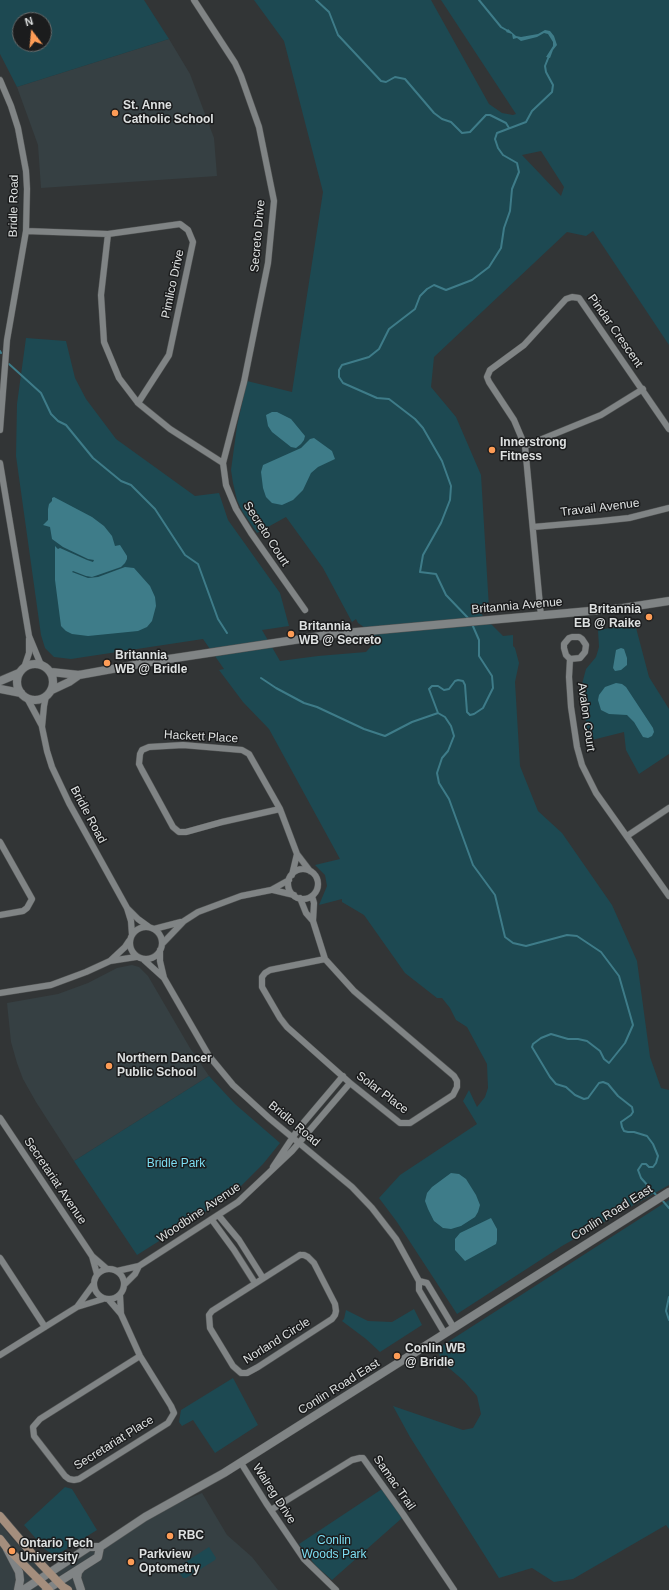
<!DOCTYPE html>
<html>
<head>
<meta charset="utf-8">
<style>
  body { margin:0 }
  #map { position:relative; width:669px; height:1590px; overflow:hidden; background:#323536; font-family:Arial,sans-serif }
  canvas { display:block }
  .north { position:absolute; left:12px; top:12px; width:40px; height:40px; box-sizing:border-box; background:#1b1c1d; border:1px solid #696b6b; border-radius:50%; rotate:344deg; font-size:11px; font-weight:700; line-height:16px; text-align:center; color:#dee1e1 }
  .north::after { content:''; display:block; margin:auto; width:14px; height:18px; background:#fd9c56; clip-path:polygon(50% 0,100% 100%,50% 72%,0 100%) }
</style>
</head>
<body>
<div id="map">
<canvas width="669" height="1590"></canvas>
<div class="north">N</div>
</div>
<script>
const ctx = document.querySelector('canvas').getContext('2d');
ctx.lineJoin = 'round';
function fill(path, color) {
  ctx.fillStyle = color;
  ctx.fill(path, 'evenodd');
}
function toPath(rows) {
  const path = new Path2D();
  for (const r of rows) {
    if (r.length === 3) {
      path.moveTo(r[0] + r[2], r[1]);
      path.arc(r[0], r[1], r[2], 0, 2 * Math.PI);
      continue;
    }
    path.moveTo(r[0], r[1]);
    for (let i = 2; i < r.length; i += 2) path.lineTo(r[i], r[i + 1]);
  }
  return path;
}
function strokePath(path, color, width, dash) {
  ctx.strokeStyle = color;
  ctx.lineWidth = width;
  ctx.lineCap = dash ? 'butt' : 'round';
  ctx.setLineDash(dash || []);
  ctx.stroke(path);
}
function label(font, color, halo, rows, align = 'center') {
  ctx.font = font + ' Arial,sans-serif';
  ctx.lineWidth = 3;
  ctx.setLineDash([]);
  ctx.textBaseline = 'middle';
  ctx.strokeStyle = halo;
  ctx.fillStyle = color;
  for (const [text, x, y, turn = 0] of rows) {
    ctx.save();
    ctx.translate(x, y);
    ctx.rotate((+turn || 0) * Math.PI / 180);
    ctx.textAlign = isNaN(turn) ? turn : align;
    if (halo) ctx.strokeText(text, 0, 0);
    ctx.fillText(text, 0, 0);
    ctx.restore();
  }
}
const built = toPath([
  [169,39,190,74,214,138,217,176,41,188,38,145,17,87],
  [132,965,139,967,148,976,190,1048,209,1076,74,1161,36,1102,23,1079,17,1063,11,1042,7,1003,58,994,88,983,117,968],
  [202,1493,227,1535,252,1557,278,1590,68,1590,49,1573,89,1547,100,1547,145,1517],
  [0,1523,10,1536,60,1590,0,1590]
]);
const green = toPath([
  [0,0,144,0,169,39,17,87,0,54],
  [20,20,44,20,44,44,20,44],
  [254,0,431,0,489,104,502,113,513,115,516,114,441,0,669,0,669,345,593,231,586,236,567,232,434,357,431,387,456,417,481,475,489,608,480,609,482,615,503,636,513,635,513,646,515,648,519,663,515,682,520,766,538,811,562,833,612,905,637,961,650,1057,661,1088,669,1090,669,1185,562,1246,457,1314,397,1222,379,1198,400,1175,477,1124,463,1101,469,1090,477,1107,485,1097,488,1088,487,1064,467,1027,456,1020,450,1008,442,998,437,998,405,973,364,915,342,902,342,899,319,905,327,886,325,875,315,865,340,859,269,729,243,702,219,670,224,669,203,639,71,659,54,657,45,648,41,635,16,456,17,404,26,338,66,341,75,378,86,399,116,439,195,496,219,493,228,520,280,593,289,626,262,630,280,661,318,656,366,652,374,643,374,634,358,623,356,619,352,622,323,568,286,517,257,533,242,511,237,500,233,483,231,470,237,426,247,381,292,392,323,192,284,41],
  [541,151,564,187,561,196,522,155],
  [635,624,649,677,669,709,669,754,639,774,626,750,624,732,588,741,582,684,586,669,596,657,599,647,598,630],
  [209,1076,235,1104,280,1143,263,1164,239,1188,224,1200,137,1255,74,1161],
  [669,1200,669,1529,666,1525,573,1579,554,1582,532,1568,499,1578,410,1437,393,1406,463,1430,473,1428,481,1414,477,1396,464,1381,442,1362,437,1349],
  [414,1309,422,1325,380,1352,366,1339,342,1321,344,1319,346,1310,368,1321,392,1322],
  [233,1378,258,1425,215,1453,193,1420,182,1426,179,1422,181,1410],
  [65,1487,72,1489,97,1530,55,1556,46,1550,24,1525],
  [382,1489,402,1518,332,1580,316,1566,299,1544],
  [209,1547,216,1558,215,1560,186,1578,183,1578,176,1568]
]);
const water = toPath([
  [508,29,516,36,521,37,538,34,545,30,550,31,554,36,557,45,553,50,550,58,546,57,553,46,553,42,548,34,544,33,537,37,521,41,517,38,513,39,512,34,506,32],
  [272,412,277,412,291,419,305,436,304,440,301,444,296,448,291,447,272,432,268,426,266,415],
  [314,438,332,451,335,459,318,467,311,473,303,490,293,500,282,505,272,503,266,497,263,488,261,472,263,465,301,448,310,439],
  [54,497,92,517,104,526,112,536,115,546,120,545,127,556,127,559,125,563,121,567,98,575,92,577,86,576,73,571,72,572,88,578,98,577,125,567,134,568,150,586,155,597,156,606,152,621,147,627,138,631,88,636,72,634,66,631,61,626,55,580,55,546,58,549,60,548,87,560,93,562,94,560,88,559,63,547,52,539,50,527,43,525,48,520,48,509,49,504,52,501,52,498],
  [621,648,624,649,627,658,627,665,621,670,615,671,613,668,616,650],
  [616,683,622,684,626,687,653,728,654,732,652,736,648,738,643,737,634,722,627,715,609,714,601,710,598,700,599,695,605,687],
  [451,1173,459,1174,466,1179,476,1195,480,1205,478,1212,475,1217,461,1226,451,1229,443,1228,434,1221,428,1209,425,1201,427,1193,432,1187],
  [491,1218,497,1229,497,1240,496,1244,465,1261,455,1250,455,1239,460,1233]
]);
const stream = toPath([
  [316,0,329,12,338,35,381,81,386,82,395,77,405,79,434,113,442,119,451,122,462,133,470,132,486,115,490,115,506,123,509,128],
  [479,0,501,27,508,31],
  [0,351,1,353],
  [9,364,41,393,51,414,58,421,66,425,93,458,121,481,131,485,155,509,185,555,198,564,218,619,227,633],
  [470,620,446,595,436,574,420,572,423,555,441,523,450,500,451,486,442,461,423,428,415,419,389,399,377,398,343,383,339,377,339,370,342,365,369,357,379,349,389,329,415,309,420,296,427,289,434,285,446,290,472,280,489,267,501,248,504,228,510,211,512,189,519,172,517,163,503,155,498,148,495,139,497,133,526,122,532,111,552,92,553,85,546,72,545,66,549,56],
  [472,624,479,640,479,656,492,676,493,688,483,708,474,714,470,715,467,712,465,685,463,681,458,680,455,681,449,689,444,690,438,686,432,686,429,689,438,713,445,717,451,726,454,736,448,751,442,758,437,773,439,783,449,799,473,865,495,895,505,937,513,943,526,946,567,935,577,936,601,952,619,976,633,1025,625,1043,609,1063,604,1059,600,1051,587,1041,578,1039,568,1039,551,1034,541,1038,533,1044,532,1047,550,1077,556,1084,566,1087,575,1095,584,1099,588,1098,599,1083,603,1082,608,1084,618,1096,632,1107,633,1112,631,1115,621,1122,622,1127,624,1131,628,1132,634,1132,647,1136,653,1144,658,1156,656,1163,653,1167,649,1167,646,1164,642,1164,638,1170,641,1178,657,1196],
  [261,678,276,688,304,703,317,707,364,729,385,736,412,722,438,713],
  [662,1200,669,1208],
  [669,1297,666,1311,669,1320]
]);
const minor = toPath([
  [194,0,235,63,241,76,259,127,274,201,268,263,244,382,223,463,226,485,236,509,251,533,305,610],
  [0,80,11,106,18,128,26,171,27,189,26,231,7,340,0,430],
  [26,231,108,234,180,224,188,230,193,242,169,355,138,403],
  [108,234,101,295,104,342,119,378,138,403,170,429,223,463],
  [525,446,601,415,643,389],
  [0,463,29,636,41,665],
  [533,527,601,521,629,518,669,508],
  [541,616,525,446,514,420,489,382,487,377,490,370,524,345,566,299,572,297,579,298,669,429],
  [570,659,580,658,585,652,586,645,582,639,579,637,572,637,569,638,564,644,564,648,566,655,570,659,569,677,571,707,577,747,582,765,596,793,669,896],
  [24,668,29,653,29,639],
  [46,696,44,706,42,727,47,751,52,767,69,803,127,908,131,921,132,935],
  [27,698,42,726],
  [280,809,222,822,186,832,179,832,173,827,142,770,139,764,140,754,142,750,149,747,183,745,242,750,249,754,280,809,297,854,310,871],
  [627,836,669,808],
  [0,842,32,899,27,908,23,911,0,915],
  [303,884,15],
  [292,875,297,854],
  [273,890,294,895],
  [312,896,314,903,313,921,325,959,270,970,265,973,262,977,262,987,280,1018,287,1027,350,1083,400,1123,410,1123,453,1095,457,1087,457,1081,454,1076,354,991,325,959],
  [300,898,306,913,313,921],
  [128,909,138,919,149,927],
  [146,943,16],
  [154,929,181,922],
  [163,943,184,921,198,912,241,896,271,890,289,880],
  [160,950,160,961,164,978],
  [144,960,164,978,209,1056,233,1085,269,1118,352,1187,372,1208,396,1239,419,1281,419,1290,445,1334],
  [110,961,125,947,129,941],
  [0,993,51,985,86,972,110,961,136,957],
  [0,1118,92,1256,107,1269],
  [273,1167,299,1128,343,1076],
  [219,1216,239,1240,263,1278],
  [212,1220,234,1250,255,1283],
  [300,1255,304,1255,308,1257,314,1263,335,1304,336,1311,335,1315,332,1319,258,1367,247,1373,241,1373,233,1366,210,1328,209,1315,212,1311,300,1255],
  [92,1256,97,1274],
  [0,1258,45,1327],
  [109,1284,15],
  [117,1271,139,1266,238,1202,292,1151,350,1083],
  [419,1281,427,1283,454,1328],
  [125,1284,135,1274,139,1266],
  [120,1295,121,1314],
  [109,1300,121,1314,140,1356,171,1406,174,1413,168,1423,79,1479,74,1480,69,1479,65,1476,34,1436,33,1427,40,1419,140,1356],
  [77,1307,93,1285],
  [0,1355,77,1307,103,1299],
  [241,1463,266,1503,304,1559,336,1590],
  [271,1510,352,1460,360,1458,363,1458,403,1514,454,1590]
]);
const tertiary = toPath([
  [35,682,18],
  [51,672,79,675,162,660,334,634,623,608,669,601],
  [0,681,19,673],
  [0,689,21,693],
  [52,690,69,682,79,675],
  [7,1549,19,1572,20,1580,18,1590],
  [23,1590,89,1547,100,1547,145,1517,224,1473,669,1192],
  [46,1590,98,1557,100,1547],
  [81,1590,77,1578,78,1572,82,1567]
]);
const secondary = toPath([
  [0,1516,40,1563,63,1587,68,1590],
  [0,1539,7,1548,49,1590]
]);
const markers = [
  [115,113,4,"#fd9c56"],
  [492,450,4,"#fd9c56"],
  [649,617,4,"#fd9c56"],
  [291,634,4,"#fd9c56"],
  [107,663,4,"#fd9c56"],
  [109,1066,4,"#fd9c56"],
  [397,1356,4,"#fd9c56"],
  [170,1536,4,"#fd9c56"],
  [12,1551,4,"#fd9c56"],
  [131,1562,4,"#fd9c56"]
];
const poiNames = [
  ["St. Anne",123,106],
  ["Catholic School",123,120],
  ["Innerstrong",500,443],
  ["Fitness",500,457],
  ["Britannia",641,610,"right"],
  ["EB @ Raike",641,624,"right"],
  ["Britannia",299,627],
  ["WB @ Secreto",299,641],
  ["Britannia",115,656],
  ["WB @ Bridle",115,670],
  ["Northern Dancer",117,1059],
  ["Public School",117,1073],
  ["Conlin WB",405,1349],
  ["@ Bridle",405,1363],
  ["RBC",178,1536],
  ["Ontario Tech",20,1544],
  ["University",20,1558],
  ["Parkview",139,1555],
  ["Optometry",139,1569]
];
const streetNames = [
  ["Bridle Road",14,206,-89],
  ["Secreto Drive",258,236,-85],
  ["Pimlico Drive",173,284,-78],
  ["Pindar Crescent",615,331,55],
  ["Travail Avenue",600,508,-7],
  ["Secreto Court",266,534,57],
  ["Britannia Avenue",517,606,-5],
  ["Avalon Court",586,717,82],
  ["Hackett Place",201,737,3],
  ["Bridle Road",88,815,62],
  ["Solar Place",382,1093,37],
  ["Bridle Road",294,1124,40],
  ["Secretariat Avenue",55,1181,56],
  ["Woodbine Avenue",199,1213,-34],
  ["Conlin Road East",612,1213,-32],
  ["Norland Circle",277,1341,-32],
  ["Conlin Road East",339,1387,-32],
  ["Secretariat Place",114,1443,-32],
  ["Samac Trail",394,1483,55],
  ["Walreg Drive",274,1494,57]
];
const parkNames = [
  ["Bridle Park",176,1164],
  ["Conlin",334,1541],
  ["Woods Park",334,1555]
];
fill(built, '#364043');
fill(green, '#1d4952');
fill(water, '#3e7c89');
strokePath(stream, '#3e7c89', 2);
strokePath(minor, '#515454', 7);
strokePath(tertiary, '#515454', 9);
strokePath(secondary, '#515454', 9);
strokePath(minor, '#808485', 6);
strokePath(tertiary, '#808485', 8);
strokePath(secondary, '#a48e7d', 8);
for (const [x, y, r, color] of markers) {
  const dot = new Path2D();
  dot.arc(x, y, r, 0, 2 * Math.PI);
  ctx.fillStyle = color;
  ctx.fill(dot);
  strokePath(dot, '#1b1c1d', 1.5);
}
label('bold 12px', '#dee1e1', '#1b1c1d', poiNames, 'left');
label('12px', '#dee1e1', '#1b1c1d', streetNames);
label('12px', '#7ddef3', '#1b1c1d', parkNames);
</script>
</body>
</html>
